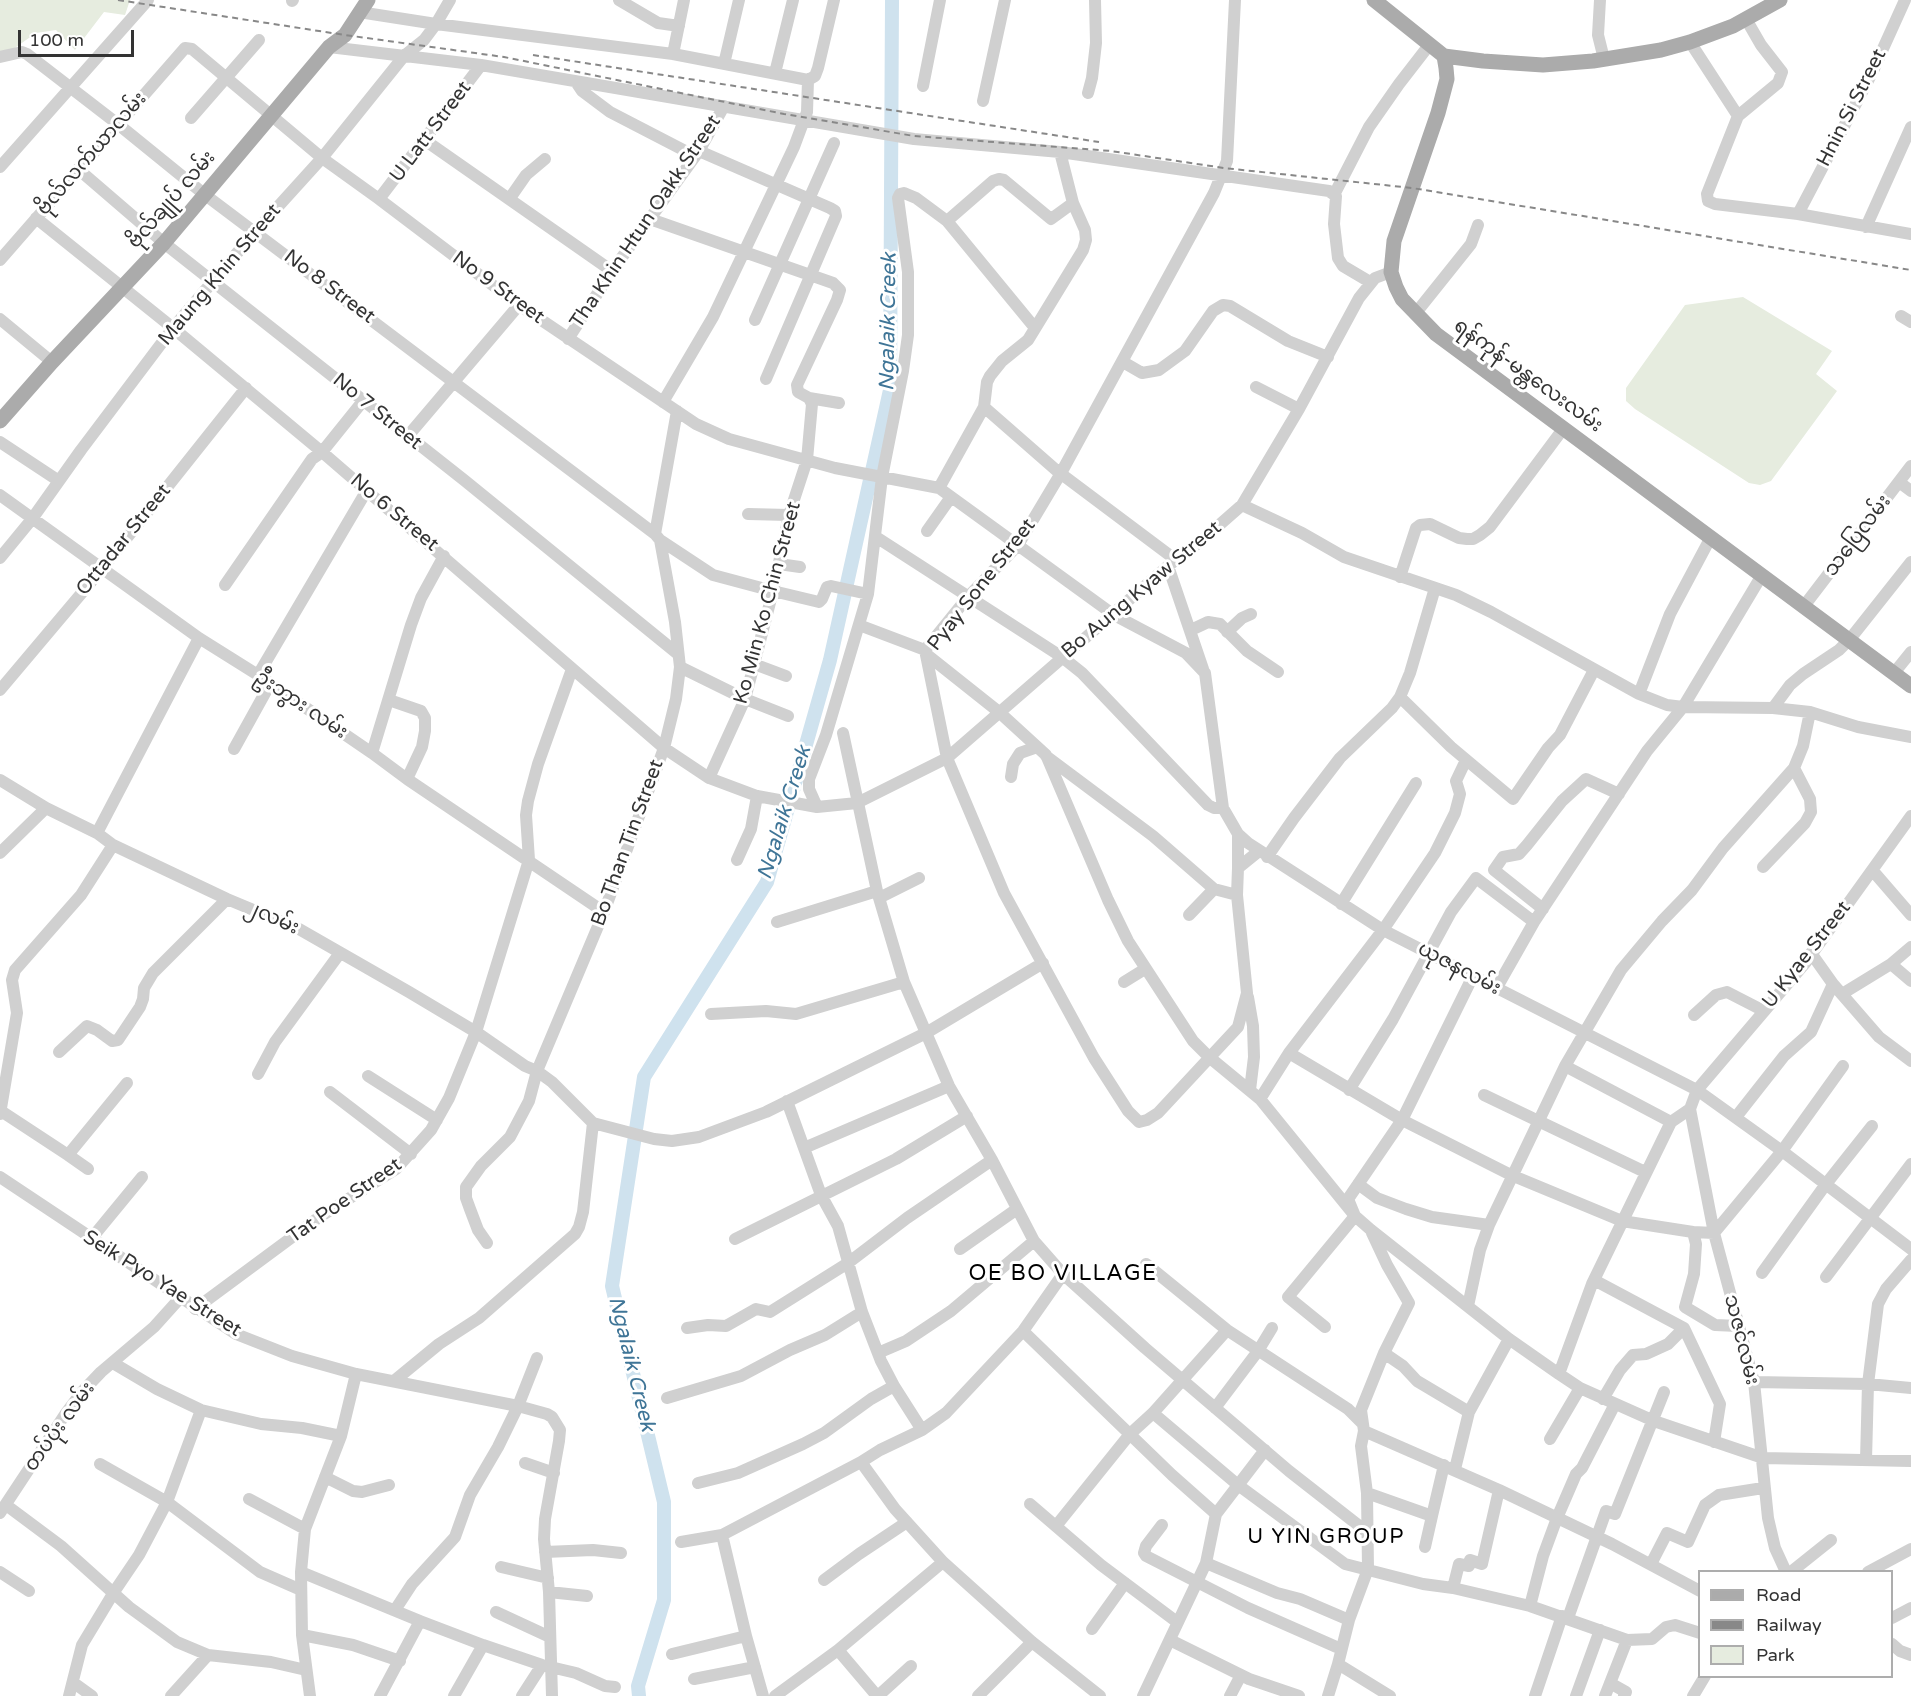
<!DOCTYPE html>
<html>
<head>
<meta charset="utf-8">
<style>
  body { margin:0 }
  #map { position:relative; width:1911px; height:1696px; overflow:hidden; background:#fff; font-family:"Varela Round",sans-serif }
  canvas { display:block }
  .legend { position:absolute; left:1698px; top:1570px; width:195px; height:108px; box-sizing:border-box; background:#fff; border:2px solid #adadad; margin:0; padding:8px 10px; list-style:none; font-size:18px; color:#333 }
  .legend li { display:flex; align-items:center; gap:12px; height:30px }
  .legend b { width:30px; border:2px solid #adadad }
  .scale { position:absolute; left:18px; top:30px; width:116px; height:27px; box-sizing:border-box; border:3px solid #333; border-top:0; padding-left:8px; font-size:18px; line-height:21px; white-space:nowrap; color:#333; -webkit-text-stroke:4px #fff; paint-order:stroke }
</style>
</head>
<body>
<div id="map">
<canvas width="1911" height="1696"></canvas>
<ul class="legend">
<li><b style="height:8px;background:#ababab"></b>Road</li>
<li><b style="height:8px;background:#888"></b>Railway</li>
<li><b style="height:16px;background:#e6ecdf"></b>Park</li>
</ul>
<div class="scale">100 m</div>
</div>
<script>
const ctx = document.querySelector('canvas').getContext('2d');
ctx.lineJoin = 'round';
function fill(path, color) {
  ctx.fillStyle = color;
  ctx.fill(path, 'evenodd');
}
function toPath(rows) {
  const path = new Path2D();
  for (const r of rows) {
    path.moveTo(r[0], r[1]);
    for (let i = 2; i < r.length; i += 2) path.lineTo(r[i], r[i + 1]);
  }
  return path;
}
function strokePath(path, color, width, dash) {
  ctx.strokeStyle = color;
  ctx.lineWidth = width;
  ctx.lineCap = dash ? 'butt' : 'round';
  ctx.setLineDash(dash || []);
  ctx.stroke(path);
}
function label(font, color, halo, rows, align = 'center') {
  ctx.font = font + ' "Varela Round","Noto Sans Myanmar",sans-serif';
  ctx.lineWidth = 6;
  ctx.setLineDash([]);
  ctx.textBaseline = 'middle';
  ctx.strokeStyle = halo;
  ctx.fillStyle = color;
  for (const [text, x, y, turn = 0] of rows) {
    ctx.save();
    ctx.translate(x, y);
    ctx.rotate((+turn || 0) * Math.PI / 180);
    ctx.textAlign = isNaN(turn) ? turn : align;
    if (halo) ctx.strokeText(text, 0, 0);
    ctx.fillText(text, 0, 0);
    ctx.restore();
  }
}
const green = toPath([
  [0,0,130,0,125,15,104,12,75,50,56,30,36,33,9,52,0,51],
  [1743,297,1832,351,1816,374,1837,391,1771,481,1760,485,1749,483,1635,409,1626,401,1626,388,1685,305]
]);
const river = toPath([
  [639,1696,638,1686,664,1600,664,1502,612,1286,644,1077,767,882,830,660,890,390,892,0]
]);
const minor = toPath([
  [619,0,658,23,679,26],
  [1235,0,1227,161,1214,193,1061,473,1018,545,968,597,925,650,947,758,1004,893,1094,1058,1128,1111,1139,1122,1147,1120,1158,1113,1238,1027,1247,993,1237,895],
  [1600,0,1598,35,1604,59],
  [292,1,293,0],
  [359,12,436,24,673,54,808,80,815,76,818,68,834,0],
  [1690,42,1738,116,1707,194,1708,201,1715,204,1798,214,1911,234],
  [329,47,481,65,914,139,1060,152,1329,191,1336,196,1334,224,1338,258,1343,266,1370,282],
  [673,54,684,0],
  [0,57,22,52,27,54,119,125,204,194,655,534],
  [724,64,739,0],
  [775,73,793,0],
  [576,82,582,91,610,112,695,156],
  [923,86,940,0],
  [1088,93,1092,78,1096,43,1095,0],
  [983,101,1005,0],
  [1738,116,1778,83,1782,72,1761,45,1746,19],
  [191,118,259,40],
  [426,141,612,271],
  [699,151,830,208,835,211,836,216,766,379],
  [0,167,148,0],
  [78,169,164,243,464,480,678,654],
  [1335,193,1369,127,1399,84,1430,44],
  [510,198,526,175,545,159],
  [379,199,481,65],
  [1798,214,1872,73,1905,0],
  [36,218,173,328,322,452,664,748,709,778,757,796,817,807,857,803,947,758,1168,566,1201,541,1242,505,1299,409,1359,298,1375,278,1391,272],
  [650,219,833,283,840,290,837,300,797,385,798,392,809,398,812,404,807,460,789,515,773,591,745,699,709,778],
  [947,221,993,181,999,179,1004,180,1051,219,1073,203],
  [1866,227,1911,127],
  [0,260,185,48,192,49,322,158,379,199,519,305,696,424,729,439,835,468,939,488,1114,615,1186,653,1205,673,1223,808,1238,834,1248,843,1383,930,1697,1090,1782,1151,1911,1249],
  [1415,314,1471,244,1478,225],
  [1901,316,1911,322],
  [0,319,52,362],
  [755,320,834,143],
  [568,339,612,271,699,151,724,106],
  [1123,362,1142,373,1159,370,1185,351,1213,311,1223,305,1230,306,1288,341,1328,357],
  [1256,387,1299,409],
  [809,398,839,403],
  [663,402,713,317,794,147,807,112,808,80],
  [984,407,1056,470,1176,560],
  [407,437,519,305],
  [0,442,59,481],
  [1899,482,1911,491],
  [939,488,984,407,987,382,990,376,1002,361,1028,340,1083,250,1086,240,1085,230,1073,203,1060,152],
  [0,495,199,638,258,675,372,753,407,779,604,912],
  [1242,505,1302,533,1344,557,1456,595,1491,612,1639,694,1670,614,1711,537],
  [748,514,789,515],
  [927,531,951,497],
  [876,537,1062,657,1082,673,1208,805,1214,808,1223,808],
  [660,540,713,575,773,591,819,602,822,599,827,587,831,586,868,594],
  [0,558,32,519,81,450,173,328,255,232,322,158,404,56,424,40,436,24,450,0],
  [779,564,800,567],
  [1168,566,1203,669],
  [1400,577,1416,528,1420,525,1430,524,1459,538,1467,539,1473,539,1480,535,1490,527,1563,429],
  [225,585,312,459,322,452,363,401],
  [1804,606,1911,466],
  [859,625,925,650],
  [1191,630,1208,622,1220,624,1247,651,1278,672],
  [1227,632,1242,618,1251,614],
  [926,654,999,712,1046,755,1108,900,1128,941,1193,1041,1209,1057,1260,1099,1355,1216,1371,1230,1509,1339,1559,1374,1580,1388,1654,1421,1763,1458,1911,1461],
  [754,664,786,676],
  [680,667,745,699,788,716],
  [1894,673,1911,652],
  [258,675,367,490],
  [0,690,102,569,246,388],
  [1639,694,1667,705,1683,707,1773,708,1810,712,1858,727,1911,737],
  [1400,697,1451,747,1513,799,1548,748,1560,735,1594,670],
  [389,700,421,711,425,718,425,731,422,747,407,779],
  [1773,708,1790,685,1803,674,1839,650,1850,639,1911,562],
  [843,733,877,891,904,982,949,1086,992,1160,1034,1241,1063,1274,1145,1348,1289,1471,1367,1532],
  [234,749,270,684],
  [372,753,411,625,421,598,444,556],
  [1046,756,1153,836,1214,889,1237,895,1238,868,1259,851],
  [1011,777,1013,764,1020,753,1037,747],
  [0,780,46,808,97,833,113,845,227,899,299,929,409,992,476,1032,525,1066,537,1071,552,1082,593,1123,654,1139,672,1141,699,1137,766,1112,926,1033,1043,963],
  [817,807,809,789,809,779,826,735,868,594,882,477,903,371,908,335,908,272,898,198,900,194,904,193,916,198,947,221,1035,328],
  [97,833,199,638],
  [0,853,46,808],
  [1267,857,1294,818,1340,758,1392,708,1400,697,1410,673,1435,588],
  [737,860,751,829,757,796],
  [1763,867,1805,823,1811,812,1810,799,1794,768],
  [1238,868,1238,834],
  [1873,871,1911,915],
  [879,898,919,878],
  [1341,904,1416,783],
  [1543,909,1494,870,1503,857,1519,854,1527,845,1562,801,1586,779,1619,794],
  [1189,915,1214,889],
  [777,922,877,891],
  [1811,953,1833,984,1879,1037,1911,1061],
  [1891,964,1911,981],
  [1124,982,1145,969],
  [1496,989,1534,922,1647,751,1683,707,1762,575],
  [1842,994,1891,964,1911,947],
  [1248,997,1253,1026,1254,1057,1250,1090],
  [711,1014,766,1011,796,1014,904,982],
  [1694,1015,1716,995,1727,992,1764,1011],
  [59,1052,87,1026,97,1030,112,1041,118,1040,140,1007,143,999,144,988,153,973,227,899],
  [1289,1053,1402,1120,1511,1175,1622,1221,1693,1232,1696,1244,1694,1274,1685,1307,1715,1325,1738,1326],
  [1565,1066,1671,1122],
  [258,1074,275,1042,340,953],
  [368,1076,437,1120],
  [1349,1090,1393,1019,1451,912,1476,878,1534,922],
  [330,1092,411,1154],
  [1484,1095,1645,1172],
  [1260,1099,1289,1053,1383,930,1435,853,1455,813,1460,794,1456,781,1466,760],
  [787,1101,821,1195,838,1226,862,1312,881,1361,894,1386,922,1430],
  [1690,1109,1714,1233,1754,1382,1768,1518,1775,1548,1786,1572],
  [1,1111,68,1155,127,1083],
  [0,1114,17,1013,12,980,15,970,81,895,113,845],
  [1736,1117,1784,1056,1811,1032,1833,984],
  [804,1148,949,1086],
  [68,1155,88,1169],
  [0,1177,236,1334,292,1356,356,1374,518,1406,547,1414,552,1417,560,1430,559,1441,545,1519,544,1539,549,1592,552,1696],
  [1358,1184,1377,1198,1406,1209,1432,1217,1489,1225],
  [1693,1232,1714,1233,1782,1151,1843,1066],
  [1372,1233,1387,1265,1409,1303,1384,1353,1361,1410,1364,1431,1361,1446,1367,1493,1368,1569,1349,1620,1338,1664,1390,1696],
  [91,1239,142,1177],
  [735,1239,896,1159,967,1116],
  [487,1243,478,1230,470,1209,466,1198,466,1187,481,1166,510,1137,529,1101,537,1071,604,912,664,748,676,699,680,667,675,622,660,540,655,534,677,411],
  [960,1249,1017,1209],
  [1146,1264,1227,1330,1348,1409,1362,1423],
  [1762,1273,1826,1184,1872,1126],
  [1826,1277,1911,1164],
  [1594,1280,1684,1328,1720,1404,1714,1442],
  [1468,1306,1480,1250,1489,1225,1565,1066,1621,970,1662,921,1692,890,1723,848,1794,768,1803,746,1810,712],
  [195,1309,318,1218,396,1169,431,1130,449,1098,476,1032,529,860,526,815,528,801,538,764,572,669],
  [1325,1327,1288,1297,1355,1216,1348,1199,1402,1120,1473,976],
  [687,1328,708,1325,726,1326,756,1309,770,1312,848,1263,907,1218,992,1160],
  [1023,1331,1172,1475,1216,1514],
  [878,1353,906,1341,951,1311,1034,1241],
  [1384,1353,1403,1366,1417,1381,1469,1412],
  [113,1363,157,1389,201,1410,261,1424,302,1428,341,1436],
  [1559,1374,1592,1284,1671,1122,1690,1109,1697,1090,1806,962,1911,816],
  [394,1381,439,1344,479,1318,575,1234,579,1227,583,1212,593,1123],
  [1754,1382,1868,1384,1911,1388],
  [667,1398,741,1376,790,1350,825,1335,862,1312],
  [1603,1399,1620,1370,1633,1355,1646,1354,1668,1344,1684,1328],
  [1215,1408,1258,1351,1272,1328],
  [201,1410,167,1502,260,1572,301,1590],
  [1153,1413,1238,1485,1345,1564,1423,1584,1453,1588,1530,1606,1627,1640,1605,1696],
  [1364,1431,1499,1490,1612,1544,1700,1591],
  [1550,1439,1580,1388],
  [1866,1460,1868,1384,1878,1304,1886,1289,1911,1260],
  [861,1462,895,1509,943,1562,1032,1642,1100,1696],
  [525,1463,554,1473],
  [1455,1469,1469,1412,1509,1339],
  [325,1477,353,1491,362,1492,389,1485],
  [698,1483,738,1473,803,1444,824,1433,871,1399,894,1386],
  [1367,1493,1432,1516,1425,1547],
  [249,1499,305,1529],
  [1030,1504,1101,1565,1177,1622],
  [6,1505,61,1546,129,1607,177,1642,208,1655,271,1662,306,1670],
  [0,1513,66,1413,81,1393,101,1372,154,1327,181,1297],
  [1432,1516,1444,1465],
  [1162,1525,1146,1546,1144,1553,1146,1556,1248,1608,1341,1649],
  [1056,1526,1130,1434,1153,1413,1227,1330],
  [722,1535,746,1636,763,1696],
  [681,1542,722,1535,861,1462,880,1450,922,1430,946,1413,1023,1331,1063,1274],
  [545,1552,593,1550,621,1553],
  [1206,1563,1277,1593,1300,1599,1349,1620],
  [1651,1564,1667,1533,1688,1542,1705,1505,1719,1495,1763,1488],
  [501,1567,548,1578],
  [0,1572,29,1591],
  [301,1572,420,1621],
  [1791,1572,1831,1540],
  [1868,1572,1911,1549],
  [824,1580,859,1554,907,1522],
  [1453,1588,1459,1564,1469,1566,1470,1560,1482,1564,1499,1490],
  [549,1592,587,1596],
  [1530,1606,1543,1556,1557,1518,1576,1474,1582,1468,1615,1404],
  [395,1610,412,1584,455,1537,470,1495,498,1447,518,1406,537,1358],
  [496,1612,550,1637],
  [1568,1618,1606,1511,1615,1514,1664,1392],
  [1892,1618,1911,1608],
  [1092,1629,1125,1583],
  [302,1635,353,1645,400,1661],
  [1170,1640,1249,1679,1299,1696],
  [1627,1640,1652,1639,1666,1627,1675,1625,1700,1633],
  [1892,1644,1900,1651,1911,1655],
  [838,1650,877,1696],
  [672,1654,746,1636],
  [694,1679,755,1667],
  [74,1683,92,1696],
  [1610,1683,1626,1692,1624,1696],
  [69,1696,82,1645,114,1592,139,1555,167,1502,100,1464],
  [171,1696,208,1655],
  [310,1696,302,1635,301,1572,305,1529,341,1436,356,1374],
  [380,1696,420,1621,483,1645,542,1665,576,1673,605,1686,615,1687],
  [454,1696,483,1645],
  [522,1696,542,1665],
  [775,1696,838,1650,943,1562],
  [878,1696,911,1666],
  [978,1696,1032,1642],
  [1143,1696,1206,1563,1216,1514,1265,1450],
  [1230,1696,1241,1675],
  [1328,1696,1338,1664],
  [1535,1696,1562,1616],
  [1576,1696,1600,1630],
  [1693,1696,1705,1676]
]);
const major = toPath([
  [1374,0,1444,56,1446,68,1447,79,1438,113,1394,241,1391,272,1396,287,1402,299,1436,334,1911,686],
  [1444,56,1483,61,1543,65,1593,61,1661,50,1690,42,1733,26,1780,0],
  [0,421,52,362,164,243,329,47,345,35,368,0]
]);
const rail = toPath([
  [118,0,345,35,504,57,784,114,914,136,1111,151,1224,168,1412,188,1911,270],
  [533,55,1099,142]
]);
const streetNames = [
  ["Hnin Si Street",1852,108,-63],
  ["U Latt Street",431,132,-53],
  ["ဗိုလ်လက်ယာလမ်း",92,154,-49],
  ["ဗိုလ်ချုပ် လမ်း",172,200,-49],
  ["Tha Khin Htun Oakk Street",646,222,-56],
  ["Maung Khin Street",220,275,-50],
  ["No 8 Street",329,287,37],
  ["No 9 Street",498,288,36],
  ["ရန်ကုန်-မန္တလေးလမ်း",1528,376,36],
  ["No 7 Street",377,412,39],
  ["No 6 Street",394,513,40],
  ["သပြေလမ်း",1858,536,-53],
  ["Ottadar Street",124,540,-51],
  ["Pyay Sone Street",982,585,-52],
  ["Bo Aung Kyaw Street",1142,590,-40],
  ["Ko Min Ko Chin Street",768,603,-75],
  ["ဦးဘွား လမ်း",301,705,34],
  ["Bo Than Tin Street",628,843,-70],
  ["၂လမ်း",272,918,24],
  ["U Kyae Street",1807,955,-52],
  ["ယုဇနလမ်း",1459,969,28],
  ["Tat Poe Street",345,1201,-35],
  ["Seik Pyo Yae Street",162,1284,32],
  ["သဇင်လမ်း",1741,1340,76],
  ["တပ်ပိုး လမ်း",60,1427,-54]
];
const waterNames = [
  ["Ngalaik Creek",889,322,-89],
  ["Ngalaik Creek",785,813,-73],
  ["Ngalaik Creek",631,1364,76]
];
const neighbourhoodNames = [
  ["U YIN GROUP",1326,1537]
];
const quarterNames = [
  ["OE BO VILLAGE",1063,1274]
];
fill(green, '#e6ecdf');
strokePath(river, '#cfe2ee', 14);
strokePath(minor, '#d0d0d0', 12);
strokePath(major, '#ababab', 15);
strokePath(rail, '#888', 2, [6, 4.5]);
label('20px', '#333', '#fff', streetNames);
label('italic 21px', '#3f7597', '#fff', waterNames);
ctx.letterSpacing = '1.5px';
label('21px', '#000', '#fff', neighbourhoodNames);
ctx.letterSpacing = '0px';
ctx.letterSpacing = '1.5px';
label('22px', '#000', '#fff', quarterNames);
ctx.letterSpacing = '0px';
</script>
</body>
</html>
